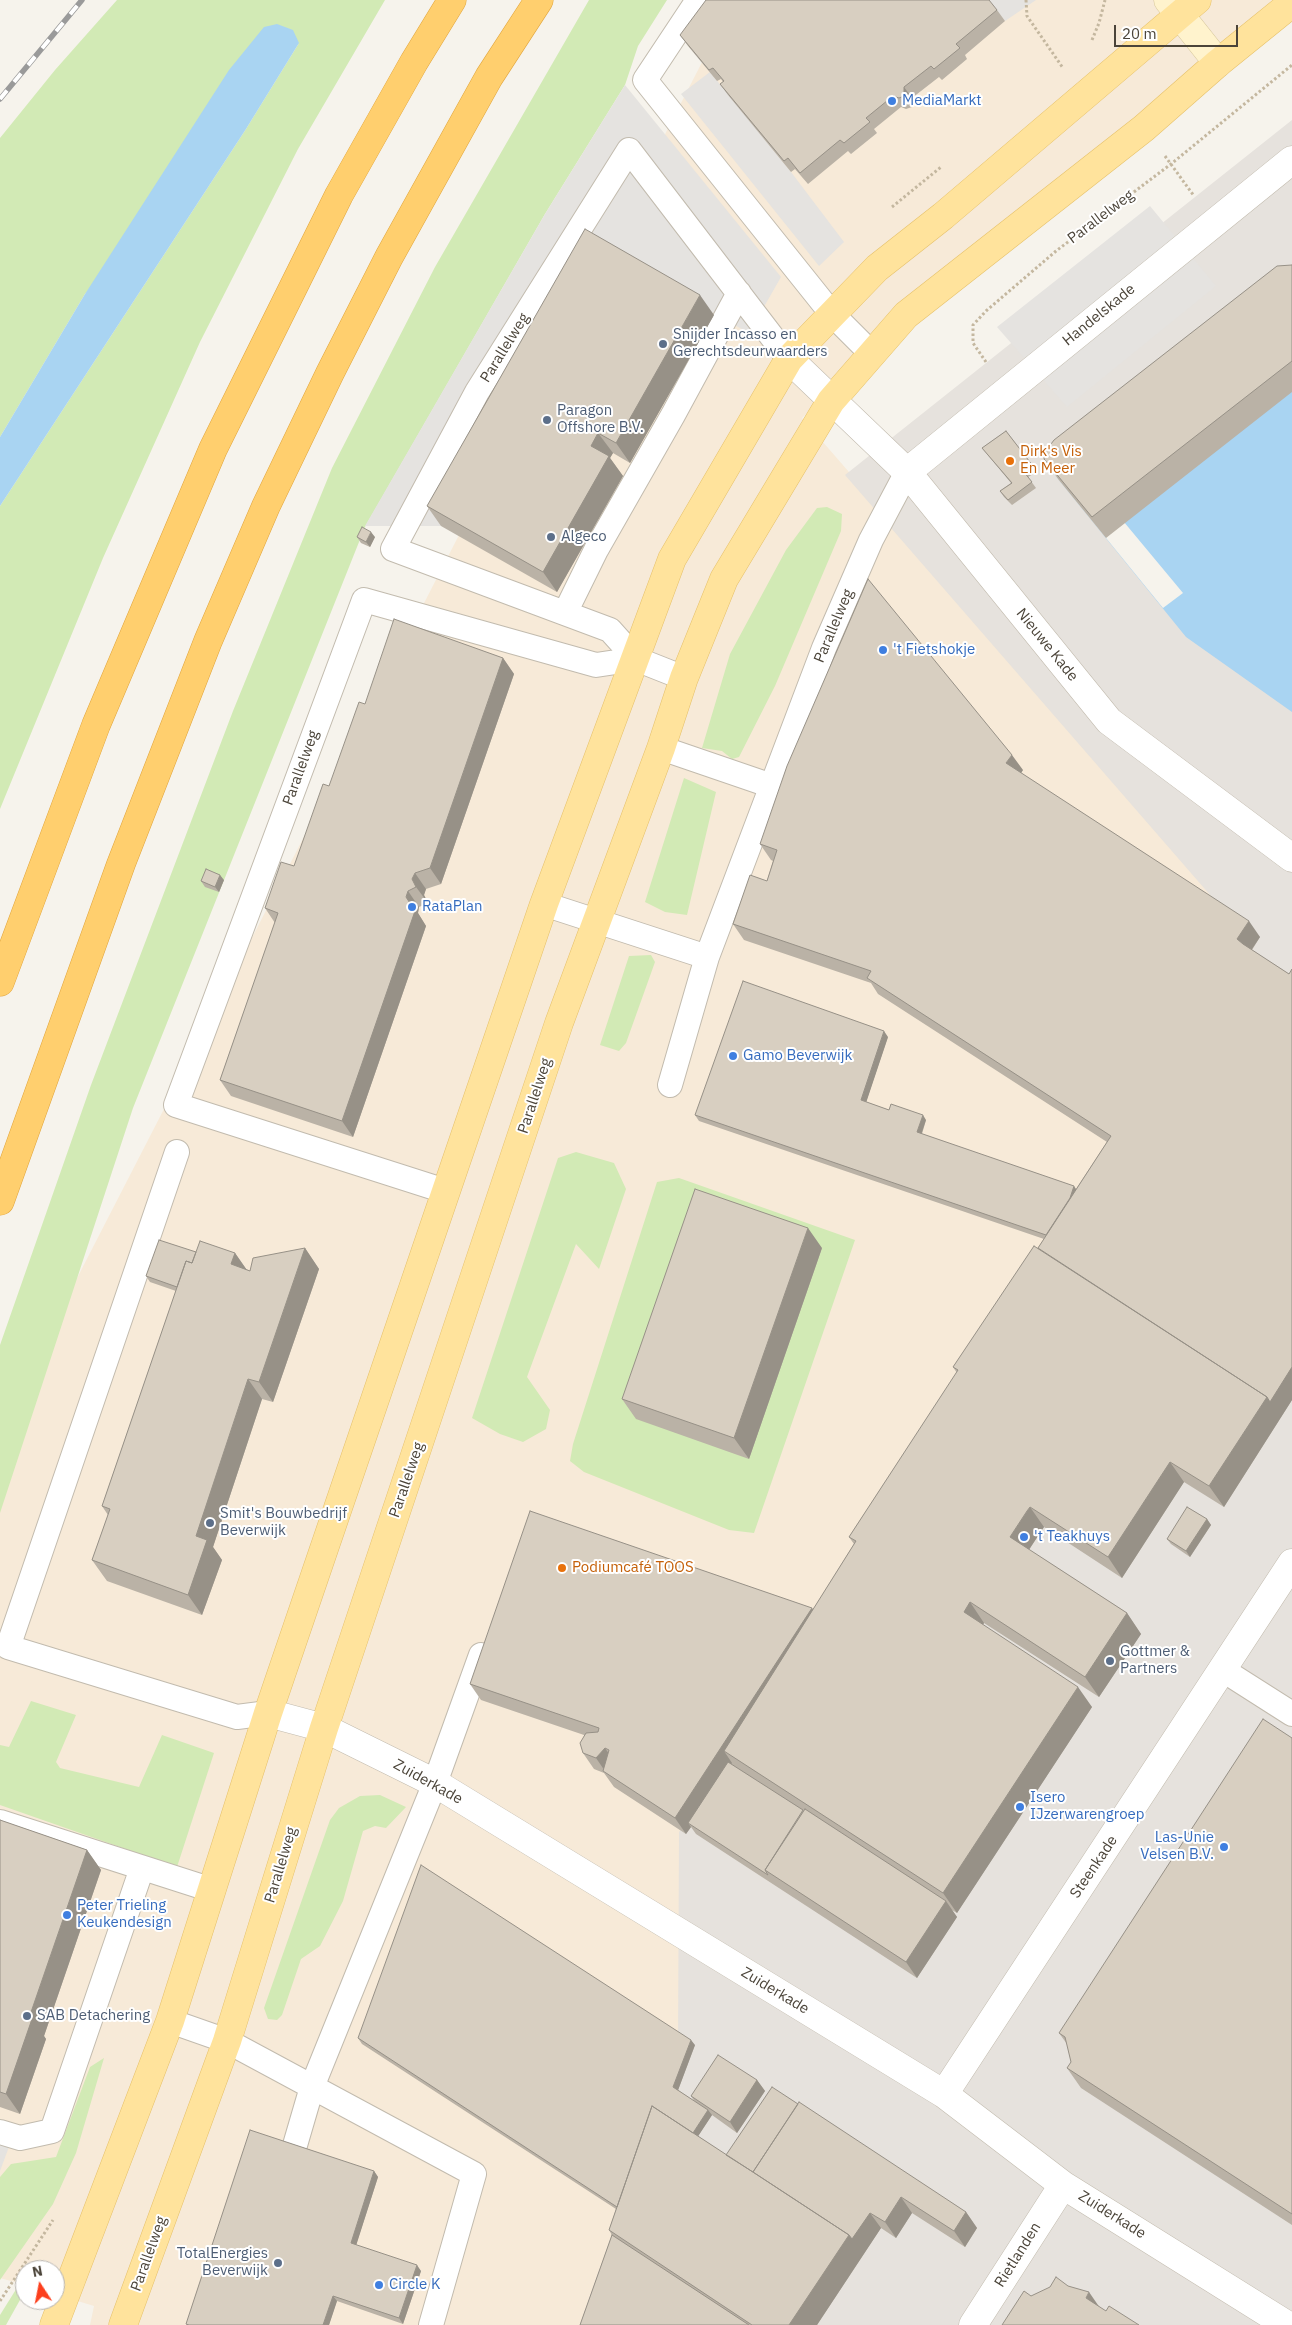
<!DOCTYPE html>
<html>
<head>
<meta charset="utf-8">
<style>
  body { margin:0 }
  #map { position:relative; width:1292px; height:2325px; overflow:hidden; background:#f6f3ec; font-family:"IBM Plex Sans",sans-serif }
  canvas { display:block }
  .north { position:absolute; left:15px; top:2260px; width:50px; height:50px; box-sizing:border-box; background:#fff; border:1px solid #b7b4b0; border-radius:50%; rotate:349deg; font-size:14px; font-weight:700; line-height:20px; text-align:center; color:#4b4439 }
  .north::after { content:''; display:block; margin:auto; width:18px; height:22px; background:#fc3f1d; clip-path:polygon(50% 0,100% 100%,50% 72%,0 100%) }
  .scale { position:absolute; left:1114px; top:25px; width:124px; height:22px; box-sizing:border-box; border:2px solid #4b4439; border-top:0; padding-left:6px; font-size:15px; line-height:18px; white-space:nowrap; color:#4b4439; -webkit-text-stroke:4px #fff; paint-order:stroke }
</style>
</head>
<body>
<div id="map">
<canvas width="1292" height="2325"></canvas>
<div class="north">N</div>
<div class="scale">20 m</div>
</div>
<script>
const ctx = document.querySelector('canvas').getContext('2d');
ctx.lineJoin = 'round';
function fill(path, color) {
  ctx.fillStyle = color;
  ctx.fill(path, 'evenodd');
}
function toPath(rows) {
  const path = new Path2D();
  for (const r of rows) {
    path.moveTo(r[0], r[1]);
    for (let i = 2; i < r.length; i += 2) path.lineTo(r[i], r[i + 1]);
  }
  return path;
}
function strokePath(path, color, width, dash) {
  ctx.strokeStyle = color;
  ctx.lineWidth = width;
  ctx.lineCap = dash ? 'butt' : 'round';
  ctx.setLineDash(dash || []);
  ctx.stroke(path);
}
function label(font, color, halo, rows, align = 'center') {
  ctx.font = font + ' "IBM Plex Sans",sans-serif';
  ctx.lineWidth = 4;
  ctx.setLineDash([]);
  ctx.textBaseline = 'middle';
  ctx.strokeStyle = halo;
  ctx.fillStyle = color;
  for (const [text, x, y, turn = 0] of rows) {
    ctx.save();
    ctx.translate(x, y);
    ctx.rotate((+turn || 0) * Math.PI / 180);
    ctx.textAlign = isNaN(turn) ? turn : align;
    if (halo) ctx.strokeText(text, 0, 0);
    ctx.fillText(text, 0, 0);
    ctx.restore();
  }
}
const commercial = toPath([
  [734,0,1273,0,906,315,802,418,1257,941,695,2045,597,2325,90,2325,94,2306,55,2294,55,2270,25,2270,25,2285,0,2278,0,1428]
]);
const industrial = toPath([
  [1292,120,1292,2325,580,2325,678,2045,679,1832,848,1554,1244,934,845,475]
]);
const green = toPath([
  [117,0,385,0,298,149,200,342,103,558,0,809,0,506,246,129,299,43,85,294,0,437,0,138,55,70],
  [589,0,667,0,638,46,625,85,545,214,365,527,133,1108,0,1513,0,1345,91,1085,233,711,332,468,435,267],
  [827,507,842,514,841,531,775,686,739,757,732,759,722,751,702,748,730,654,786,550,817,508],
  [684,778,716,792,687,915,665,912,645,902],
  [651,955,655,962,626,1043,619,1051,600,1045,629,956],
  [576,1152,614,1163,626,1189,599,1269,576,1244,527,1377,550,1410,546,1429,523,1442,500,1434,472,1418,558,1158],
  [679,1178,855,1240,754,1533,729,1530,584,1472,570,1461,573,1444,657,1182],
  [31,1701,76,1715,56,1762,60,1768,139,1787,162,1735,214,1753,177,1867,0,1805,0,1745,9,1747],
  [380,1795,406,1807,386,1828,375,1826,363,1831,343,1901,320,1946,301,1959,282,2015,277,2020,268,2019,264,2008,330,1820,339,1808,360,1796],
  [104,2058,76,2153,53,2204,0,2280,0,2177,11,2164,56,2157,90,2067],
  [20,2283,24,2283,25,2291,6,2325,0,2325,0,2315]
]);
const parking = toPath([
  [988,0,1036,0,1005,21],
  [710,72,791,172,844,242,819,266,681,94],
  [625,85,781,277,749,333,599,250,441,526,365,526,545,214],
  [1150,206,1216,286,1067,407,997,327],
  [0,2141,10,2144,0,2171]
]);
const water = toPath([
  [277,24,293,30,299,43,246,129,0,506,0,437,85,294,229,70,264,27],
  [1292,286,1292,712,1186,637,1049,468]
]);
const pier = toPath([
  [1191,360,1119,516,1183,593,1163,608,1049,468]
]);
const path = toPath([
  [1026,0,1027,16,1063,68],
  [1092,40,1099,23,1105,0],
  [1165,156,1194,196],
  [892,207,941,167],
  [986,362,973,343,973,325,986,311,1056,251,1171,164,1292,65],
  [0,2301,53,2220]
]);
const service = toPath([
  [698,0,645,80,832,314,872,354],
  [565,613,596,550,673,415,739,293],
  [684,678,636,659,610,630,393,549,477,392,629,150,789,359],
  [661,748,772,786],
  [544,904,707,957,824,648,871,540,907,472],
  [670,1085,707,957],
  [177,1152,8,1647,237,1717,268,1713],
  [445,1191,176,1105,364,600,596,665,636,659],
  [1223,1670,1292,1714],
  [0,1822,212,1890],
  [170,2021,227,2041,474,2174,431,2325],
  [0,2132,20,2138,52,2131,142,1868],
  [286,2176,312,2087,435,1783,481,1655]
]);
const minor = toPath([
  [789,359,907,472,1109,721,1292,858],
  [907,472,1292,160],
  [268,1713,324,1728,435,1783,944,2094,1063,2185,1287,2325],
  [944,2094,1292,1563],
  [973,2325,1063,2185]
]);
const secondary = toPath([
  [1168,0,1218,63]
]);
const primary = toPath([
  [54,2325,170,2021,268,1713,544,904,672,559,789,359,877,268,943,216,1197,0],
  [123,2325,227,2041,324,1728,559,1023,661,748,684,678,724,579,831,401,906,315,1144,128,1218,63,1292,3]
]);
const motorway = toPath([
  [0,982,96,725,213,449,339,195,414,62,452,0],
  [0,1201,121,864,208,641,266,506,330,373,389,257,489,77,539,0]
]);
const rail = toPath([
  [0,99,82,0]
]);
const wall = toPath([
  [997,10,1005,21,965,55,967,59,942,80,939,77,912,98,912,107,906,109,901,107,874,129,877,133,851,154,848,151,808,184,795,169,791,172,728,95,720,84,723,82,721,79,717,81,688,46,680,35],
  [1292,265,1292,392,1106,538,1058,479,1044,459],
  [714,315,630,463,613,453,610,458,623,476,557,592,441,526,427,506],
  [1006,431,1037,472,1028,477,1036,488,1012,505,1004,497,1000,491,1011,483,982,448],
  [357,537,375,537,370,547,361,543],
  [503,658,514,674,441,884,426,889,424,895,428,903,419,907,418,913,426,926,353,1137,231,1096,220,1080,275,923,265,908,294,866,365,704],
  [1023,770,1021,773,1260,937,1252,950,1289,974,1292,969,1292,1400,1224,1507,1184,1482,1122,1578,1044,1527,1041,1531,1029,1550,1127,1613,1141,1634,1099,1697,984,1623,983,1625,1092,1707,957,1913,952,1910,957,1917,917,1978,696,1834,691,1827,686,1834,614,1787,604,1773,594,1769,583,1753,584,1735,481,1700,470,1684,812,1608,813,1610,854,1544,849,1537,957,1373,953,1367,1044,1239,699,1121,695,1115,888,1037,866,1102,889,1110,926,1120,922,1134,1076,1189,1107,1142,878,994,871,983,744,940,733,924,767,881,773,861,771,860,760,844],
  [224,880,219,892,205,887,201,881],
  [305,1248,319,1269,273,1402,262,1399,213,1547,222,1560,202,1615,107,1581,92,1560,108,1515,102,1506,176,1291,150,1282,146,1276,196,1252,235,1253,246,1269,250,1271],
  [822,1248,749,1459,636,1419,622,1399],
  [1207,1519,1211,1525,1190,1557,1171,1544,1167,1539],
  [1292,1738,1292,2225,1081,2088,1067,2068,1071,2062,1067,2044,1059,2033],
  [0,1820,87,1850,101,1870,44,2036,46,2039,20,2114,0,2107],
  [358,2038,695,2045,678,2090,695,2102,691,2096,757,2080,765,2091,737,2133,712,2115,698,2136,726,2155,966,2212,977,2228,965,2247,912,2213,896,2238,881,2228,817,2325,580,2325,612,2235,609,2230,616,2209,362,2044],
  [374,2171,378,2177,356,2245,421,2271,403,2324,337,2301,329,2325,187,2325,186,2324]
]);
const shadedWall = toPath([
  [904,87,912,98,912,107,904,96],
  [700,295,714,315,630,463,616,443],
  [598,433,613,453,610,458,623,476,557,592,543,572,591,446],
  [371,532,375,537,370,547,366,542],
  [503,658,514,674,441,884,430,868],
  [1012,755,1023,770,1017,779,1006,763],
  [415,873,426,889,424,895,428,903,416,887,412,879],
  [220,875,224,880,219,892,215,887],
  [408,891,419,907,418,913,426,926,353,1137,342,1121],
  [1249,921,1260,937,1248,955,1237,939],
  [884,1031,888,1037,865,1106,861,1100],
  [923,1115,926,1120,920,1138,917,1132],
  [1074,1186,1078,1192,1056,1239],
  [808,1228,822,1248,749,1459,734,1438],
  [305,1248,319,1269,273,1402,259,1382],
  [235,1253,249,1273,231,1264],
  [1292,1367,1292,1400,1224,1507,1209,1486,1267,1397],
  [248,1379,262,1399,213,1547,222,1560,202,1615,188,1595,196,1536],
  [1170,1462,1184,1482,1122,1578,1108,1557],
  [1030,1507,1044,1527,1024,1557,1010,1537],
  [1207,1519,1211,1525,1190,1557,1186,1551],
  [970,1602,984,1623,978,1632,964,1612],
  [812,1608,823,1624,724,1751,732,1763,691,1825,688,1823,691,1827,686,1834,675,1818],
  [1127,1613,1141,1634,1099,1697,1085,1677],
  [1078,1687,1092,1707,957,1913,943,1893],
  [605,1748,616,1764,607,1774,596,1758],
  [87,1850,101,1870,44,2036,46,2039,20,2114,6,2094,29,2018],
  [946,1901,957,1917,917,1978,906,1962],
  [691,2040,695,2045,677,2093,673,2087],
  [757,2080,765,2091,737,2133,730,2122],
  [708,2110,712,2115,693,2144,689,2139],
  [374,2171,378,2177,355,2249,351,2243],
  [901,2197,912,2213,896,2238,885,2222],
  [966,2212,977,2228,965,2247,954,2231],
  [870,2213,881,2228,817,2325,789,2325,849,2235],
  [417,2265,421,2271,403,2324,399,2318],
  [1089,2292,1100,2308,1086,2298],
  [333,2296,337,2301,329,2325,323,2325]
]);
const building = toPath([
  [706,0,989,0,997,10,956,44,960,48,934,69,931,66,904,87,904,96,899,98,893,96,866,118,870,122,844,143,840,140,800,173,788,158,784,161,720,84,724,81,713,68,709,70,680,35,706,0],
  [585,229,700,295,616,443,598,433,591,446,609,456,543,572,427,506,585,229],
  [1292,265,1292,361,1092,517,1044,459,1045,452,1054,440,1277,266,1292,265],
  [1006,431,1033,466,1024,472,1032,482,1008,500,1000,491,1012,483,982,448,1006,431],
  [362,527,371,532,366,542,357,537,362,527],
  [868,579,1012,755,1006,763,1249,921,1237,939,1243,944,1289,974,1292,969,1292,1367,1270,1402,1267,1397,1038,1248,1111,1136,867,978,871,971,733,924,750,875,767,881,777,850,760,844,787,766,868,579],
  [394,619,503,658,430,868,415,873,412,879,416,887,408,891,406,897,415,911,342,1121,220,1080,278,913,265,908,281,862,294,866,323,784,329,786,359,702,365,704,394,619],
  [206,869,220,875,215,887,201,881,206,869],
  [743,981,884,1031,861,1100,889,1110,891,1104,923,1115,917,1132,1074,1186,1070,1198,1046,1235,695,1115,743,981],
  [695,1189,808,1228,734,1438,622,1399,695,1189],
  [159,1240,196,1252,192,1263,186,1261,177,1287,146,1276,159,1240],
  [200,1241,235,1253,231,1264,250,1271,253,1258,305,1248,259,1382,248,1379,196,1536,207,1540,188,1595,92,1560,110,1509,102,1506,186,1261,192,1263,200,1241],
  [1034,1246,1267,1397,1209,1486,1170,1462,1108,1557,1030,1507,1027,1511,1010,1537,1127,1613,1085,1677,970,1602,964,1612,1078,1687,943,1893,724,1751,856,1541,849,1537,958,1370,953,1367,1034,1246],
  [1187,1507,1207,1519,1186,1551,1167,1539,1187,1507],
  [530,1511,812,1608,675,1818,603,1771,609,1750,605,1748,596,1758,583,1753,580,1743,586,1733,598,1732,599,1728,470,1684,530,1511],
  [1263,1719,1292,1738,1292,2214,1067,2068,1071,2062,1065,2037,1059,2033,1263,1719],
  [728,1762,803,1810,765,1870,768,1875,688,1823,728,1762],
  [805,1809,946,1901,906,1962,765,1870,805,1809],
  [0,1820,87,1850,29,2018,32,2019,6,2094,0,2092,0,1820],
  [421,1865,691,2040,673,2087,708,2110,693,2133,652,2106,617,2207,358,2038,421,1865],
  [718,2055,757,2080,730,2122,691,2096,718,2055],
  [772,2087,798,2104,753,2172,726,2155,772,2087],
  [799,2102,966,2212,954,2231,901,2197,885,2222,870,2213,852,2239,849,2235,753,2172,799,2102],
  [652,2106,849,2235,789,2325,752,2325,609,2230,652,2106],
  [250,2130,374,2171,351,2243,417,2265,399,2318,333,2296,323,2325,189,2325,186,2324,250,2130],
  [612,2235,749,2325,580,2325,612,2235],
  [1056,2277,1068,2286,1089,2292,1086,2298,1106,2311,1109,2306,1139,2325,1002,2325,1024,2291,1031,2296,1050,2287,1056,2277]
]);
const markers = [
  [892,101,5,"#3f7fe0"],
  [663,344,5,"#5c6f8a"],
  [547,420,5,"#5c6f8a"],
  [1010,461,5,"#e8710a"],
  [551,537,5,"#5c6f8a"],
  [883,650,5,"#3f7fe0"],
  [412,907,5,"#3f7fe0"],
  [733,1056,5,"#3f7fe0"],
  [210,1523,5,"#5c6f8a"],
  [1024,1537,5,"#3f7fe0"],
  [562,1568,5,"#e8710a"],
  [1110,1661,5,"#5c6f8a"],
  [1020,1807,5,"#3f7fe0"],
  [1224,1847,5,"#3f7fe0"],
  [67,1915,5,"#3f7fe0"],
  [27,2016,5,"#5c6f8a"],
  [278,2263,5,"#5c6f8a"],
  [379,2285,5,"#3f7fe0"]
];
const shopNames = [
  ["MediaMarkt",902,101],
  ["'t Fietshokje",893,650],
  ["RataPlan",422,907],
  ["Gamo Beverwijk",743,1056],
  ["'t Teakhuys",1034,1537],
  ["Isero",1030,1798],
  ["IJzerwarengroep",1030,1815],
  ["Las-Unie",1214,1838,"right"],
  ["Velsen B.V.",1214,1855,"right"],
  ["Peter Trieling",77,1906],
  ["Keukendesign",77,1923],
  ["Circle K",389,2285]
];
const streetNames = [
  ["Parallelweg",1101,217,-37],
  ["Handelskade",1099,315,-39],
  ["Parallelweg",505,348,-58],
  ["Parallelweg",834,626,-67],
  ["Nieuwe Kade",1047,645,51],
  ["Parallelweg",301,768,-70],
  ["Parallelweg",535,1096,-72],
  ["Parallelweg",407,1480,-71],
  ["Zuiderkade",428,1782,29],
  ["Parallelweg",281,1865,-73],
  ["Steenkade",1094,1867,-56],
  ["Zuiderkade",775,1991,31],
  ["Zuiderkade",1112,2215,32],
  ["Parallelweg",149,2254,-70],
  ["Rietlanden",1018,2255,-58]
];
const serviceNames = [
  ["Snijder Incasso en",673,335],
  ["Gerechtsdeurwaarders",673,352],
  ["Paragon",557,411],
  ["Offshore B.V.",557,428],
  ["Algeco",561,537],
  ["Smit's Bouwbedrijf",220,1514],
  ["Beverwijk",220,1531],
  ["Gottmer &",1120,1652],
  ["Partners",1120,1669],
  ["SAB Detachering",37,2016],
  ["TotalEnergies",268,2254,"right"],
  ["Beverwijk",268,2271,"right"]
];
const foodNames = [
  ["Dirk's Vis",1020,452],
  ["En Meer",1020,469],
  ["Podiumcafé TOOS",572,1568]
];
fill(commercial, '#f7ead8');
fill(industrial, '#e6e2dd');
fill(green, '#d2eab5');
fill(parking, '#e5e3e0');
fill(water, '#a9d4f2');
fill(pier, '#f6f3ec');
strokePath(service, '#c2bbae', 26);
strokePath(minor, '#c2bbae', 29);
strokePath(secondary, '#d6c79b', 29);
strokePath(primary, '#e6c16a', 29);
strokePath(motorway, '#e0a43c', 29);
strokePath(path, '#c4b79f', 3, [2.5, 2.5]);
strokePath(service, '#fff', 24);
strokePath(minor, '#fff', 28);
strokePath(secondary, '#fff3cd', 28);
strokePath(primary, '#ffe39c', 28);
strokePath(motorway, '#ffcf6e', 28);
strokePath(rail, '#9a9a9a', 5.5);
strokePath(rail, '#fff', 4, [11]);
fill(wall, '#bab2a6');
fill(shadedWall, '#979187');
fill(building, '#d8cfc1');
strokePath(building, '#979187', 1);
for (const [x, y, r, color] of markers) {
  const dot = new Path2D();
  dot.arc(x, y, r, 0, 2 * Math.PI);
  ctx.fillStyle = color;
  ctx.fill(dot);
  strokePath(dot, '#fff', 2);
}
label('15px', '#366cbe', '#fff', shopNames, 'left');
label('15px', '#4b4439', '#fff', streetNames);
label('15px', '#4e5e75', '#fff', serviceNames, 'left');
label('15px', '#c56008', '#fff', foodNames, 'left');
</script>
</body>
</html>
